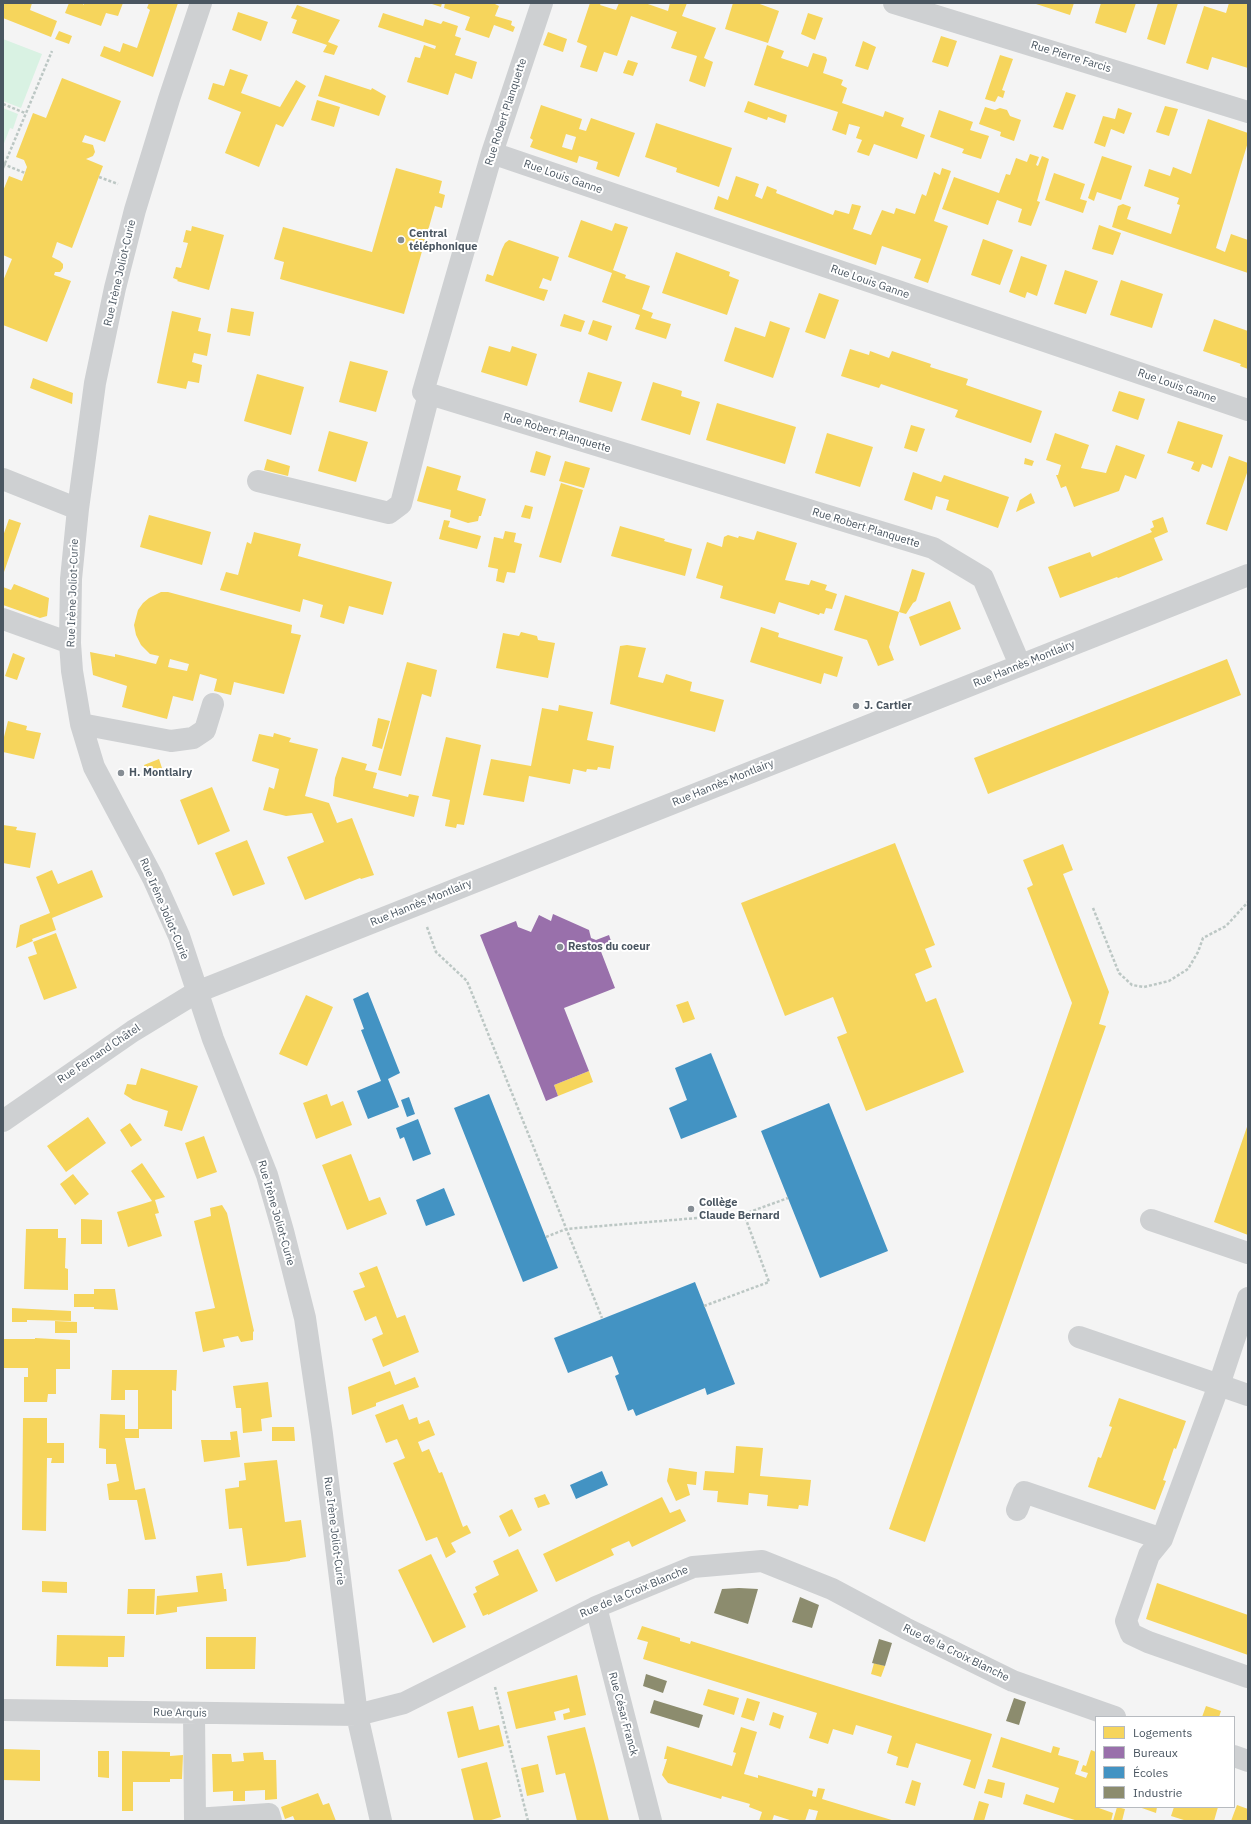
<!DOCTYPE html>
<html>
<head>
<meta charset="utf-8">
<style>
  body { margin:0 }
  #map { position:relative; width:1251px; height:1824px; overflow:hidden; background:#f4f4f4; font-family:"IBM Plex Sans",sans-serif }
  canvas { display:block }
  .frame { position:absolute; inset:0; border:4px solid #4a5661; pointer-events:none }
  .legend { position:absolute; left:1095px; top:1716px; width:140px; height:92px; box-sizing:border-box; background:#fff; border:1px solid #b7bbc0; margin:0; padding:5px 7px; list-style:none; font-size:12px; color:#4a5661 }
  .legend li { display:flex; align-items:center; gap:8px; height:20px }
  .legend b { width:20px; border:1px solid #b7bbc0 }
</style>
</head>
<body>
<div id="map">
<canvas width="1251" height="1824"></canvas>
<div class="frame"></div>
<ul class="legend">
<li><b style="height:11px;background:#f6d55c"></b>Logements</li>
<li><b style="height:11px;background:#9970ab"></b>Bureaux</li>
<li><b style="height:11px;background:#4393c3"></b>Écoles</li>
<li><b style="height:11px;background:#8c8c6e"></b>Industrie</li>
</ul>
</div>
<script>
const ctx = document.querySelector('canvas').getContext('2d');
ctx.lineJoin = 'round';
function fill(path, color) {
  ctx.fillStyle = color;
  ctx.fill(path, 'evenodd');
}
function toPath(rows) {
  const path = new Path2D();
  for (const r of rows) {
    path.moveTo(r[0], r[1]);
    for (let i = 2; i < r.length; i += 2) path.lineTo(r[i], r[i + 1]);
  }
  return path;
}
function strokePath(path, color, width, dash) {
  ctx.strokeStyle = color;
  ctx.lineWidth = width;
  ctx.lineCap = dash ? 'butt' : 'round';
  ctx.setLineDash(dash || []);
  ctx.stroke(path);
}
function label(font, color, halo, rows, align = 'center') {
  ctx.font = font + ' "IBM Plex Sans",sans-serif';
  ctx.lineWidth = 4;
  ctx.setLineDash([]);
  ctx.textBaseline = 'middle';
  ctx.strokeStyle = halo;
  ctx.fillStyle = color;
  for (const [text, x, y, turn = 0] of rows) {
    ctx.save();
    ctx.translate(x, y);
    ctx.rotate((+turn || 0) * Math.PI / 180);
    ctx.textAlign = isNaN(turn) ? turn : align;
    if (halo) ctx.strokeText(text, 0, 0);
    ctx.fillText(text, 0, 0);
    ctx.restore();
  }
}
const green = toPath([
  [3,39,42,54,21,108,3,101],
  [3,108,18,114,13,129,10,128,3,146]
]);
const homes = toPath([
  [4,3,32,3,30,10,57,21,51,37,3,18],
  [69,3,82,3,84,5,84,3,123,3,118,16,106,13,101,26,65,13],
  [149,3,178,3,153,77,100,56,104,46,120,52,123,43,137,48,150,10,147,8],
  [429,3,442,3,441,7],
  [445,3,493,3,499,6,495,16,512,21,511,25,515,27,513,32,494,25,489,38,465,30,470,17,444,8],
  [590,3,601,3,600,5,616,10,619,3,645,3,668,11,670,3,687,3,682,16,716,28,704,58,713,62,705,87,689,81,697,56,671,48,677,32,631,16,617,56,604,52,597,72,580,67,587,46,577,42],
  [733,3,757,3,779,11,768,43,725,29],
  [1033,3,1074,3,1070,15],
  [1101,3,1136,3,1126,33,1095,23],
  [1158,3,1178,3,1165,45,1147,39],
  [1229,3,1248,3,1248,68,1212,57,1208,70,1186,63,1204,6,1226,13],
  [297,5,340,20,328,42,338,46,334,55,323,52,327,45,292,33,297,20,291,18],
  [238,12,268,22,261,41,232,30],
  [383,13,423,26,425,19,441,24,443,21,458,26,455,36,461,38,455,55,477,62,472,79,455,73,448,95,407,82,415,57,420,58,424,45,435,49,436,46,378,27],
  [808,13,823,18,815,40,801,34],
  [59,31,72,36,69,44,55,39],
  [548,32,567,39,563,52,543,45],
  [941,36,957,41,948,67,932,62],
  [863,41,876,47,868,70,855,66],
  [767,45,784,51,781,58,808,67,813,53,826,57,827,60,823,73,843,80,841,85,847,88,842,103,883,117,885,111,904,118,901,126,925,135,917,159,874,144,869,156,857,152,862,140,856,138,860,127,849,124,846,135,832,130,838,112,754,85],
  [1000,55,1013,59,1002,90,1005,91,1003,98,998,96,995,102,985,99],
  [628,60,638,63,633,76,623,73],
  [230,69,248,75,241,93,280,107,296,80,306,86,283,127,276,124,259,167,225,153,241,112,208,99,213,83,224,86],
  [325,75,371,90,372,88,386,96,379,116,318,96],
  [62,78,121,101,105,142,85,135,82,142,93,145,95,152,93,156,86,159,103,166,72,248,57,242,52,257,60,261,63,264,63,268,60,272,55,272,54,275,71,281,47,342,3,325,3,281,12,259,3,255,3,191,9,176,22,181,27,167,24,160,16,157,33,113,46,118],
  [1066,92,1076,95,1063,130,1053,127],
  [317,100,340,107,334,127,311,120],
  [748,101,787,115,785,123,768,117,767,120,744,112],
  [541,105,582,119,579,129,586,131,591,118,635,133,619,177,596,169,598,162,579,156,577,163,530,147,533,140,530,138],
  [566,134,576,137,572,150,562,147],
  [1165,106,1178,109,1169,136,1156,132],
  [985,107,995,110,1000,108,1007,110,1010,116,1021,120,1014,141,1000,136,1001,132,979,124],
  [1118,108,1132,113,1124,134,1111,129,1105,147,1094,143,1103,116,1115,119],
  [939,110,973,122,970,130,989,136,981,159,962,153,964,149,930,137],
  [1208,119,1248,133,1248,142,1216,248,1225,252,1231,234,1248,240,1248,273,1112,227,1118,206,1123,204,1131,207,1127,219,1171,234,1180,205,1177,204,1179,198,1144,186,1149,169,1170,176,1173,167,1191,174],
  [656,123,732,148,719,187,676,172,677,168,645,157],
  [1030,154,1039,157,1036,165,1038,166,1042,156,1049,159,1037,201,1040,202,1031,226,1018,222,1022,209,997,200,988,225,942,209,954,177,999,193,1006,174,1010,175,1016,158,1027,162],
  [1102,156,1132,166,1121,200,1097,192,1094,201,1088,198],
  [396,168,442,181,439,193,445,195,442,208,435,206,404,314,280,279,284,262,274,259,283,227,372,252],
  [942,168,951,171,934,221,948,226,928,283,914,278,921,259,882,246,876,265,714,209,718,196,728,200,736,176,759,184,755,196,762,199,767,186,777,190,776,193,833,215,835,210,849,214,852,204,861,206,853,229,871,235,882,210,894,214,896,208,915,214,922,194,926,196,934,172,940,175],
  [1054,173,1085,184,1080,199,1087,201,1083,213,1045,200],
  [581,220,612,231,615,223,628,227,613,270,626,275,625,278,650,286,642,309,653,313,651,318,671,324,666,339,635,329,640,315,602,302,612,273,568,257],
  [1099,225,1121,233,1113,255,1092,249],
  [192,226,224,235,209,290,177,281,178,280,173,278,176,267,181,268,188,243,183,242,186,230,191,231],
  [983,239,1013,250,1000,285,971,275],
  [509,240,559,257,551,281,543,278,539,288,548,290,544,301,485,281,487,274,493,276,502,249,505,243],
  [676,252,730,272,729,276,739,280,727,315,662,293],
  [1021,256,1047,265,1037,296,1027,292,1025,298,1009,292],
  [1065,270,1098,281,1086,314,1054,304],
  [1121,280,1163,294,1152,328,1110,315],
  [819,293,839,300,825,339,805,332],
  [231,308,254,312,250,336,227,332],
  [172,311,201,318,198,331,211,334,207,356,194,353,192,362,202,365,199,383,188,381,186,389,157,383],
  [564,314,585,321,581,332,560,326],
  [1214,319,1248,331,1248,369,1240,366,1241,364,1203,351],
  [593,320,612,326,607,341,588,334],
  [770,321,790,328,773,378,724,361,735,327,765,337],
  [489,346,510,352,512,346,537,354,527,386,481,372],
  [850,349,869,355,870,351,889,358,892,351,931,364,930,367,968,379,966,385,1042,411,1031,443,955,417,958,410,881,384,879,388,841,376],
  [350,361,388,371,376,412,339,402],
  [588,372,622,382,612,412,579,402],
  [257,374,304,387,291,435,244,421],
  [33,378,73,393,72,404,30,388],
  [653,382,682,391,681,396,700,402,690,435,641,420],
  [1119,391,1145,399,1138,420,1112,411],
  [717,403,796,427,785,464,706,440],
  [1178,421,1223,435,1212,468,1202,464,1199,472,1191,469,1194,462,1167,453],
  [911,425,925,429,917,452,904,448],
  [329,431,368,442,356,482,318,471],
  [827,433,873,447,860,487,815,473],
  [1055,433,1089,445,1081,468,1106,473,1116,445,1145,455,1136,479,1125,475,1119,491,1074,507,1066,486,1061,488,1056,475,1058,475,1061,465,1046,460],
  [536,451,551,456,545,476,530,472],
  [1229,456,1248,463,1248,470,1227,531,1206,524],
  [1025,458,1034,461,1032,466,1024,464],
  [267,459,290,466,288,476,264,470],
  [565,461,590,468,584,488,559,481],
  [427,466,461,476,457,490,486,499,481,516,479,516,478,521,468,523,450,517,451,510,417,501],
  [913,472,941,482,944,475,1009,497,998,528,946,510,949,500,936,496,932,510,904,500],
  [561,483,583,490,561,563,539,557],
  [1031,493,1035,503,1016,512,1020,500],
  [525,505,533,507,530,519,521,517],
  [149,515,211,532,202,565,140,547],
  [1163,517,1168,532,1154,538,1163,560,1118,578,1117,577,1060,598,1048,567,1090,552,1092,557,1152,532,1150,529,1154,527,1152,521],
  [9,519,21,523,4,572,3,536],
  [444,520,450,521,448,527,481,536,477,549,439,539],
  [620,526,665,539,664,541,692,549,685,576,611,556],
  [505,531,516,533,514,542,522,544,515,573,507,572,504,583,496,581,498,569,488,567,494,537,503,539],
  [757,531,797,543,785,580,809,585,811,580,827,585,825,590,837,594,832,609,826,608,824,614,820,613,819,615,779,602,775,614,720,598,723,586,696,578,707,542,722,547,724,537,728,535,738,538,739,536,754,540],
  [254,532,301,544,298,556,392,582,383,615,349,606,344,624,320,617,323,605,303,599,300,612,220,590,226,572,238,575,247,542,251,544],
  [912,569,925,573,916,601,913,603,906,614,899,612],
  [14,584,49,598,47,616,40,618,3,605,3,587,11,590],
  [161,592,168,592,292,625,291,633,301,635,284,694,234,682,231,695,214,691,217,679,200,674,193,701,173,696,167,719,122,707,127,686,93,675,90,652,115,657,115,654,156,664,159,656,150,654,141,645,136,635,134,625,138,610,143,603,149,598],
  [170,659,189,664,187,671,168,667],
  [845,595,899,612,889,647,894,660,878,666,867,640,834,630],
  [950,601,961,629,920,646,909,617],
  [761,627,779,633,778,637,843,657,837,677,824,673,821,684,750,662],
  [521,632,537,636,538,640,555,643,548,678,496,668,503,633,519,636],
  [627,645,646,648,638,677,663,683,666,674,692,682,690,691,724,700,715,732,610,704,620,646],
  [13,653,25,658,17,680,5,676],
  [1227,659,1241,695,988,794,974,758],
  [407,662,437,670,431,697,422,694,401,776,378,770],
  [559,705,593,712,587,740,614,746,610,769,598,767,597,770,587,769,586,772,573,769,570,784,529,776,524,802,483,795,491,759,531,766,542,708,558,711],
  [378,718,390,721,382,749,372,746],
  [8,721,27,726,26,730,41,733,34,759,3,752,3,741],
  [274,733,291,738,289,742,318,749,305,796,329,803,337,823,352,818,374,875,361,879,360,878,305,900,287,857,324,842,312,813,286,816,263,810,269,787,274,789,279,769,252,761,259,734,273,737],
  [446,737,481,745,464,825,457,824,456,828,445,826,450,800,432,796],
  [342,757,367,764,365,770,377,773,373,788,408,797,409,794,419,796,414,817,333,796,335,778],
  [159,759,163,771,148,777,144,765],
  [212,787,230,831,198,845,180,800],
  [3,825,17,827,16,830,36,833,30,868,3,863],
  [247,840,265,884,233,896,215,853],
  [895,843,935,945,925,949,932,967,915,974,926,1002,936,998,964,1072,866,1111,837,1037,847,1033,833,997,785,1016,741,903],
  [1063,844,1073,870,1063,874,1109,992,1099,1024,1106,1026,925,1542,889,1529,1072,1003,1027,888,1033,885,1023,860],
  [52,870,58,884,92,870,103,897,52,918,56,930,32,939,33,941,16,948,20,925,50,913,36,877],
  [56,933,77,988,44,1000,28,957,37,954,33,942],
  [306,995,333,1007,307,1066,279,1054],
  [688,1001,695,1019,683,1023,676,1005],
  [141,1068,198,1086,182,1131,164,1126,168,1111,133,1100,124,1094,127,1084,136,1085],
  [589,1071,593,1082,558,1096,554,1085],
  [327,1094,331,1106,343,1101,352,1125,316,1139,303,1103],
  [88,1117,106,1143,66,1172,47,1146],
  [130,1123,142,1140,131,1147,120,1130],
  [1248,1124,1248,1235,1214,1222],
  [204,1136,217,1172,197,1179,185,1143],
  [351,1154,369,1201,380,1197,387,1214,347,1230,322,1165],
  [142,1163,165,1197,155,1200,159,1213,155,1214,162,1236,128,1247,117,1212,152,1201,131,1171],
  [73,1174,89,1194,75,1205,60,1184],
  [222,1205,227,1213,254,1331,253,1332,253,1340,241,1342,238,1336,223,1339,225,1347,203,1352,195,1312,215,1308,194,1221,211,1216,210,1208],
  [81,1219,102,1220,102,1244,81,1244],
  [26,1229,58,1229,58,1238,66,1238,65,1268,68,1269,68,1290,24,1289],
  [377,1266,397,1318,405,1315,419,1352,383,1367,372,1339,383,1334,376,1316,365,1321,353,1291,365,1287,359,1273],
  [94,1289,115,1289,118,1310,94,1309,94,1307,74,1307,74,1294,94,1294],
  [12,1308,71,1311,71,1321,27,1320,27,1322,12,1322],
  [55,1321,77,1322,77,1333,55,1333],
  [35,1338,70,1340,70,1369,56,1369,56,1394,48,1394,47,1402,24,1402,24,1377,28,1377,28,1368,3,1368,4,1339,35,1339],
  [112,1370,177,1370,176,1391,172,1390,172,1429,138,1429,138,1390,125,1390,125,1400,111,1400],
  [390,1371,395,1385,415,1377,419,1387,376,1403,376,1406,352,1415,348,1387],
  [268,1382,272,1417,261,1419,262,1431,243,1433,241,1408,236,1408,233,1386],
  [1119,1398,1186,1421,1176,1449,1174,1448,1163,1480,1166,1481,1155,1510,1088,1487,1098,1457,1101,1458,1112,1427,1109,1426],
  [403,1404,409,1420,417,1417,419,1424,429,1420,435,1435,418,1442,422,1452,429,1449,439,1473,442,1472,463,1527,467,1525,471,1533,451,1543,456,1552,446,1558,437,1537,426,1541,393,1463,405,1458,397,1439,386,1443,375,1415],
  [100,1414,125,1415,125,1429,139,1429,139,1438,125,1438,135,1490,145,1488,156,1539,145,1540,137,1500,109,1500,107,1484,119,1481,116,1464,106,1464,106,1449,99,1448],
  [23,1418,47,1418,47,1443,64,1443,64,1463,51,1463,52,1458,47,1458,46,1531,22,1530],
  [272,1427,294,1427,295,1441,272,1441],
  [237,1431,240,1457,204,1462,201,1440,231,1440,230,1432],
  [736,1446,763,1448,760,1476,811,1480,808,1506,799,1505,798,1509,767,1506,768,1495,749,1493,748,1505,717,1502,718,1491,703,1490,705,1471,734,1473],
  [277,1460,285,1522,301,1520,306,1557,290,1560,290,1561,247,1566,242,1528,229,1529,225,1489,239,1487,239,1481,246,1480,244,1463],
  [669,1468,697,1472,696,1485,687,1484,690,1495,676,1501,667,1481],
  [545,1494,550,1504,538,1508,534,1498],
  [662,1497,670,1513,680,1509,686,1521,632,1547,629,1541,611,1549,614,1555,556,1582,543,1554],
  [512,1509,522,1530,509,1537,499,1516],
  [518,1549,538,1591,488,1615,488,1614,483,1616,473,1594,477,1592,475,1587,499,1575,493,1561],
  [431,1554,466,1627,433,1643,398,1570],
  [222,1573,224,1589,226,1589,227,1601,177,1607,177,1612,156,1615,157,1596,198,1592,196,1576],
  [42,1581,67,1582,67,1593,42,1592],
  [1157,1583,1248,1615,1248,1655,1146,1619],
  [128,1589,155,1589,154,1614,127,1614],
  [642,1626,680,1638,680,1641,690,1644,691,1641,992,1734,975,1789,963,1785,971,1760,916,1743,908,1768,896,1765,898,1757,887,1753,892,1736,856,1725,853,1735,833,1729,828,1744,809,1738,817,1713,643,1659,648,1642,637,1639],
  [57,1635,125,1636,124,1657,108,1657,108,1667,56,1666],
  [206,1637,256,1637,255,1669,206,1669],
  [874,1663,885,1666,881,1677,871,1674],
  [577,1675,586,1715,564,1720,563,1714,570,1712,569,1708,554,1712,556,1720,516,1729,507,1692],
  [708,1689,739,1698,734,1715,703,1705],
  [747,1698,760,1702,754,1721,741,1717],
  [473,1706,479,1730,499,1725,504,1746,458,1758,447,1712],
  [1206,1706,1221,1711,1219,1717,1202,1717],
  [773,1712,784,1716,780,1729,769,1725],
  [585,1727,595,1765,609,1821,577,1821,565,1773,556,1775,547,1736],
  [741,1727,757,1732,744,1774,758,1778,758,1775,813,1791,812,1796,816,1797,818,1788,825,1789,822,1799,895,1821,815,1821,818,1811,809,1809,805,1821,793,1821,774,1815,772,1821,759,1821,762,1812,749,1807,750,1804,722,1796,721,1799,668,1783,662,1775,667,1759,664,1759,667,1746,732,1766,736,1753,733,1752],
  [1001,1737,1051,1753,1053,1746,1060,1748,1058,1755,1079,1761,1075,1774,1086,1778,1088,1773,1081,1771,1083,1765,1086,1766,1091,1750,1096,1752,1096,1807,1113,1813,1111,1821,1078,1821,1023,1804,1026,1794,1054,1803,1059,1788,992,1767],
  [3,1749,40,1750,40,1781,3,1780],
  [98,1751,109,1751,109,1778,98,1777],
  [122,1751,170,1752,170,1756,183,1755,182,1779,170,1779,170,1782,133,1782,133,1811,122,1811],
  [263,1752,264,1760,276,1760,277,1799,265,1800,265,1790,245,1791,245,1801,233,1801,233,1791,213,1792,212,1754,231,1754,232,1762,244,1761,243,1753],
  [487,1762,501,1817,488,1821,474,1821,461,1769],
  [538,1764,544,1792,527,1796,521,1768],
  [988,1779,1005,1783,1002,1798,984,1793],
  [912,1780,921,1783,915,1806,905,1803],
  [318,1793,323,1805,329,1803,336,1821,295,1821,293,1816,285,1819,281,1807],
  [979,1801,989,1804,984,1821,973,1821],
  [1237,1805,1248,1809,1248,1821,1231,1821],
  [1117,1807,1125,1809,1122,1821,1113,1821],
  [1139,1807,1157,1807,1156,1813],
  [1174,1807,1218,1807,1214,1821,1187,1821,1171,1816]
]);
const offices = toPath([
  [553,914,589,930,591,938,596,940,609,935,612,944,600,949,615,988,564,1008,589,1071,554,1085,558,1096,546,1101,480,935,516,921,518,927,531,932,539,915,551,921]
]);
const schools = toPath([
  [368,992,400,1073,388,1079,399,1107,368,1119,357,1091,381,1081,361,1030,364,1029,353,999],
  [711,1053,737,1117,681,1139,669,1108,687,1100,675,1068],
  [489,1094,558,1268,523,1282,454,1108],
  [409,1097,415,1114,407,1117,401,1100],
  [829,1103,888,1251,820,1278,761,1131],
  [418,1119,431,1154,413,1161,404,1137,400,1139,396,1128],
  [444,1188,455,1215,426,1226,416,1200],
  [695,1282,735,1384,707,1395,705,1388,636,1416,633,1409,628,1411,615,1376,619,1374,612,1356,568,1373,554,1338],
  [602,1471,608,1485,576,1499,570,1485]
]);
const industry = toPath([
  [739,1588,758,1589,748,1624,714,1613,722,1589],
  [800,1597,819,1605,812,1628,792,1622],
  [879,1639,892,1643,885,1666,872,1663],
  [646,1674,667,1681,663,1693,643,1686],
  [1014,1698,1026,1702,1019,1725,1006,1721],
  [654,1700,703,1715,699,1728,650,1713]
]);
const path = toPath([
  [3,104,25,113],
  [3,164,25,173],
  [3,168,52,51],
  [99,177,118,184],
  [1093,908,1119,973,1132,985,1144,987,1169,981,1188,969,1198,952,1203,938,1226,926,1248,902],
  [427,927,436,952,467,981,602,1318],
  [546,1237,566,1229,744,1214,788,1198],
  [704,1306,769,1282,744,1214],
  [495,1687,528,1821]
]);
const minor = toPath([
  [201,3,169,99,135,210,115,288,95,383,78,509,71,579,70,643,72,671,81,724,94,767,153,878,179,936,213,1039,267,1175,283,1231,305,1318,322,1434,357,1715,381,1821],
  [542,3,492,153,423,392,933,548,983,578,1020,665],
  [894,3,1248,112],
  [492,153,1248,410],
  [3,479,78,509],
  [258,481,389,513,401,504,429,394],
  [3,619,70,643],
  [81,724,171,741,193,738,205,730,213,704],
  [3,1121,133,1031,197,992,1248,575],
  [1151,1220,1248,1253],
  [1248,1298,1219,1385,1248,1395],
  [1079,1337,1219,1385,1162,1539,1149,1555,1126,1621,1131,1634,1148,1642,1248,1677],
  [1017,1510,1024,1492,1162,1539],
  [596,1607,651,1821],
  [3,1710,357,1715,404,1703,596,1607,693,1567,762,1561,832,1589,905,1628,1013,1681,1115,1717],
  [194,1713,195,1821],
  [1234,1756,1248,1761],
  [195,1819,269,1814,271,1821]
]);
const markers = [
  [401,240,4,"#868d94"],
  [856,706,4,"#868d94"],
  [121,773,4,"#868d94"],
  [560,947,4,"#868d94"],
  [691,1209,4,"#868d94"]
];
const streetNames = [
  ["Rue Pierre Farcis",1071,57,17],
  ["Rue Robert Planquette",506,112,-72],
  ["Rue Louis Ganne",563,177,19],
  ["Rue Irène Joliot-Curie",120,273,-77],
  ["Rue Louis Ganne",870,282,19],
  ["Rue Louis Ganne",1177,386,19],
  ["Rue Robert Planquette",557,433,17],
  ["Rue Robert Planquette",866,528,17],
  ["Rue Irène Joliot-Curie",73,593,-88],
  ["Rue Hannès Montlairy",1024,664,-22],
  ["Rue Hannès Montlairy",723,783,-22],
  ["Rue Hannès Montlairy",421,903,-22],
  ["Rue Irène Joliot-Curie",164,909,67],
  ["Rue Fernand Châtel",99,1054,-34],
  ["Rue Irène Joliot-Curie",276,1213,74],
  ["Rue Irène Joliot-Curie",334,1531,83],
  ["Rue de la Croix Blanche",634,1592,-23],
  ["Rue de la Croix Blanche",956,1653,26],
  ["Rue Arquis",180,1713,1],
  ["Rue César Franck",623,1714,75]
];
const poiNames = [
  ["Central",409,234],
  ["téléphonique",409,247],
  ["J. Cartier",864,706],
  ["H. Montlairy",129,773],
  ["Restos du coeur",568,947],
  ["Collège",699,1203],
  ["Claude Bernard",699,1216]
];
fill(green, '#d9f2e3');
fill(homes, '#f6d55c');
fill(offices, '#9970ab');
fill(schools, '#4393c3');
fill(industry, '#8c8c6e');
strokePath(path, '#bcc7c4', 2.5, [3, 2]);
strokePath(minor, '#ced0d2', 22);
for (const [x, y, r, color] of markers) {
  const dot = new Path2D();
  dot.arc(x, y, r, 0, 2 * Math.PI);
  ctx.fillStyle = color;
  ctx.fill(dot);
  strokePath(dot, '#fff', 1.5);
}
label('11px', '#4a5661', '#fff', streetNames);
label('bold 11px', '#4a5661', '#fff', poiNames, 'left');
</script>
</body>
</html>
